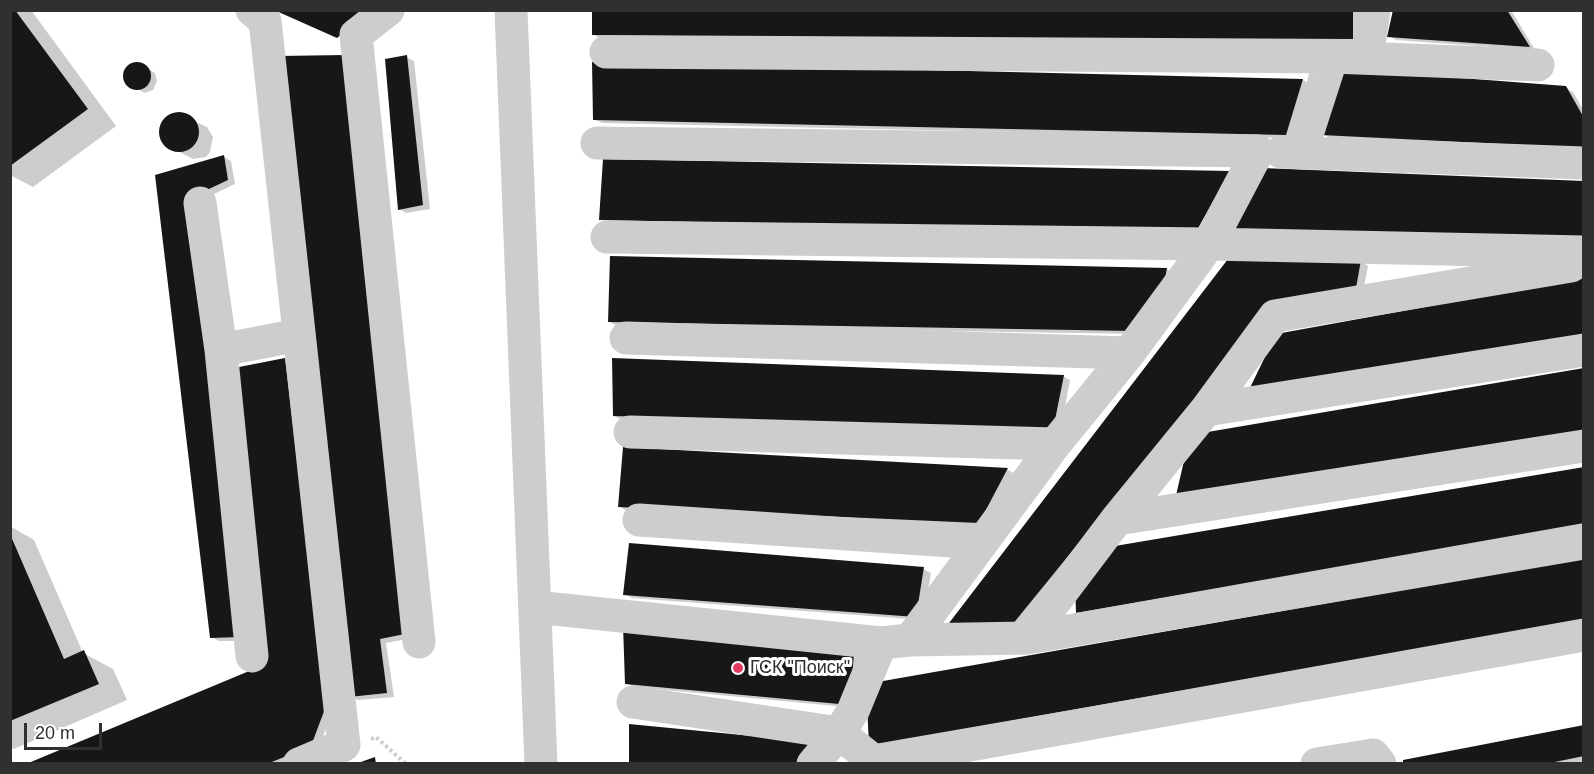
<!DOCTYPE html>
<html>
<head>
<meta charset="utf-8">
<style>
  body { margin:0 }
  #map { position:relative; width:1594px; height:774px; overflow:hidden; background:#fff; font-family:Arial,sans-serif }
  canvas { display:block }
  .frame { position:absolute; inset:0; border:12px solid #303030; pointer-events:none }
  .scale { position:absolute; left:24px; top:723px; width:78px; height:27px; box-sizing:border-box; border:3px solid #303030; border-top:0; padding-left:8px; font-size:18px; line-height:21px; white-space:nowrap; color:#303030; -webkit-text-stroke:4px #fff; paint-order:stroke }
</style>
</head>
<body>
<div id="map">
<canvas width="1594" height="774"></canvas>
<div class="frame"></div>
<div class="scale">20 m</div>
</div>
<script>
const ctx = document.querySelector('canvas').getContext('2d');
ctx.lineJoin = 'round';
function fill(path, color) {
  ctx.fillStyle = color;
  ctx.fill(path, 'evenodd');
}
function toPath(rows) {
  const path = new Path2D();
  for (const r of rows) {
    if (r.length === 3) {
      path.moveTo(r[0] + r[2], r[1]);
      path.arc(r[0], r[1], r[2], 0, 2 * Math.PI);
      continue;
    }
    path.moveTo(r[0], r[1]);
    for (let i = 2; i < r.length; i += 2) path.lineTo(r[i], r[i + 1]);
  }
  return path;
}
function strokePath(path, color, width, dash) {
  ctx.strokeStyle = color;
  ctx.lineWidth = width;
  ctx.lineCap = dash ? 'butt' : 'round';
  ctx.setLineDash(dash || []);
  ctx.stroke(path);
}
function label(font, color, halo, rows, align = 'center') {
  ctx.font = font + ' Arial,sans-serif';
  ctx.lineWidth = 6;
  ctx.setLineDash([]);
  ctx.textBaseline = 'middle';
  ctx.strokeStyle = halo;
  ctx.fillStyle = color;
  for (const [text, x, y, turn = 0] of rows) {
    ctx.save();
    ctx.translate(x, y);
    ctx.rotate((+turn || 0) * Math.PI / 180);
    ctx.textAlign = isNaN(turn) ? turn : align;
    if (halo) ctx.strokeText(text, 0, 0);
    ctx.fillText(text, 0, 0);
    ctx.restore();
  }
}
const shadow = toPath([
  [10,10,31,10,116,126,33,187,10,175],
  [594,10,1360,10,1360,43,601,39,593,34],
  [1394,10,1511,10,1535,50,1396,40,1389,36],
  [406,57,414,61,430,209,406,213,399,209],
  [280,58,412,638,386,643,394,697,358,700,351,696],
  [594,63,1303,80,1310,84,1293,138,602,123,594,119],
  [140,64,155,73,157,81,153,90,145,93,129,85,125,73,129,67],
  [1565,88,1573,92,1584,111,1584,151,1330,138,1323,134],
  [178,114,207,127,213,137,210,152,206,157,193,159,166,145,161,133,164,122],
  [224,157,231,161,235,184,199,201,248,641,219,641,211,637,157,176],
  [612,257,1167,269,1174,274,1141,334,617,326,610,322],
  [1229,260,1361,262,1368,266,1363,292,1282,306,1020,629,954,630,948,626],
  [285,360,292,364,333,710,318,750,284,764,29,764,267,665],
  [1063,376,1070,380,1060,434,622,420,614,416],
  [624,448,1008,470,1015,474,986,527,627,511,619,506],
  [1584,469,1584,528,1085,616,1077,612],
  [10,526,34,540,83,653,113,669,127,700,14,749,10,747],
  [1584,560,1584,626,878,749,871,745],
  [923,569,931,573,923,620,632,598,625,594],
  [853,654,861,659,857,708,634,687,626,683],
  [1584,726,1584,761,1571,764,1405,764]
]);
const building = toPath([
  [10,10,15,10,88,109,10,166],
  [274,10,372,10,337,38],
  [592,10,1353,10,1353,39,592,35],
  [1393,10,1507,10,1530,47,1387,37],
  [345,55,405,634,380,639,387,693,349,697,278,56],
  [407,55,423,205,398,210,385,59],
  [592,62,1303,79,1286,135,593,120],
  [137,76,14],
  [1343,69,1566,86,1584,118,1584,148,1321,135],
  [179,132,20],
  [224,155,228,180,192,197,241,637,210,638,155,175],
  [603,159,1230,171,1196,232,599,220],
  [1262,168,1584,181,1584,240,1235,229],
  [610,256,1167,268,1160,304,1133,331,608,322],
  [1228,259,1361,260,1356,288,1275,302,1012,625,946,627],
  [1584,278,1584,334,1248,392,1276,334],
  [285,358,326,706,311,746,267,764,26,764,266,664,234,368],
  [612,358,1064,375,1053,430,613,416],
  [1584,368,1584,431,1174,504,1190,435],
  [623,447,1008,468,979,523,618,507],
  [1584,467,1584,523,1076,613,1075,584,1103,548],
  [10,534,64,659,84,650,99,684,10,721],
  [629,543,924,567,916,617,623,595],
  [1584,558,1584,621,869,745,866,684],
  [623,625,854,653,850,705,625,684],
  [629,724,814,742,795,764,629,764],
  [1584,725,1584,756,1545,764,1403,764,1403,760],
  [375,757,376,764,358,764,358,763]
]);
const path = toPath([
  [371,739,376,737,406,764]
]);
const minor = toPath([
  [252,10,265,21,344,745,299,764],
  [388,10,356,35,419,642],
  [511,10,541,764],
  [606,52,1332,57,1301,153],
  [1332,57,1538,65],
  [1367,58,1374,10],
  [597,143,1258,151,1209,244,1129,353,1055,444,910,640],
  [1281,152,1584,163],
  [200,203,221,350,252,656],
  [607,237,1209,244,1584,252],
  [626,338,1129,353],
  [221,350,299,335],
  [1206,410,1584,350],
  [630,432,1055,444],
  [1117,519,1584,446],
  [639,520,982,543],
  [535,607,881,643],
  [1027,638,1117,519,1206,410,1275,316,1571,266],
  [633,702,839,733,875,762,1584,635],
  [813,764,839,733,853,711,881,643,910,640,1027,638,1584,543],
  [1317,764,1373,755,1380,764]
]);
const markers = [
  [738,668,6,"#e0385f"]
];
const poiNames = [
  ["ГСК \"Поиск\"",750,668]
];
fill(shadow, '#0003');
fill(building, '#171717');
strokePath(path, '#cdcdcd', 4, [3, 3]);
strokePath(minor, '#cdcdcd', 33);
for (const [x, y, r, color] of markers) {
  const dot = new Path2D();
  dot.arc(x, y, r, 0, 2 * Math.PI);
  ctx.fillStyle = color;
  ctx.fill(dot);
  strokePath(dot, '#fff', 2);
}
label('18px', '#303030', '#fff', poiNames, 'left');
</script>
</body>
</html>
